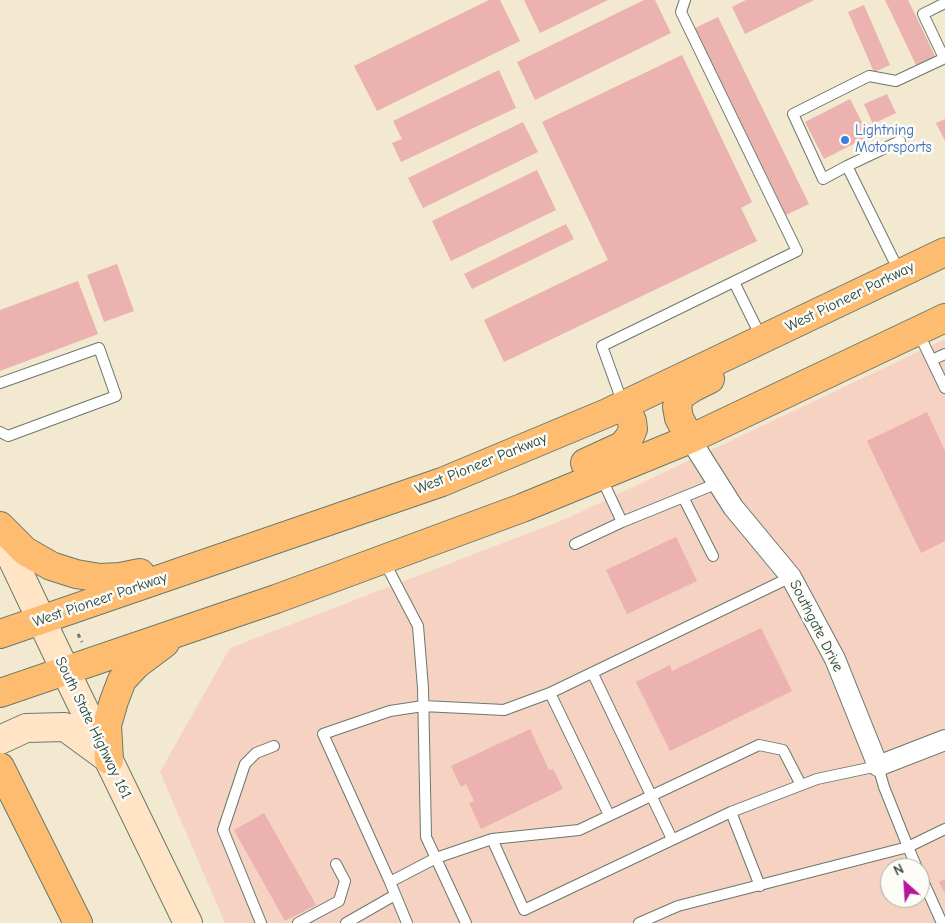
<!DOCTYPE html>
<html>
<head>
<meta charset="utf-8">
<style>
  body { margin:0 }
  #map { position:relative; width:945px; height:923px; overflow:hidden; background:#f3e8d0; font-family:"Comic Neue",sans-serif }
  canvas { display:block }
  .north { position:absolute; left:880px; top:858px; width:50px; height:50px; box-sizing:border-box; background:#fdfcf7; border:1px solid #a4b0a9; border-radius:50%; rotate:334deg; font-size:14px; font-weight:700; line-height:20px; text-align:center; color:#1f3d34 }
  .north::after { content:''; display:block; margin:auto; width:18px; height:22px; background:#b5179e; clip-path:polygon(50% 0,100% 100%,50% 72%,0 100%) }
</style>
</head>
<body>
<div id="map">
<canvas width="945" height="923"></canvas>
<div class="north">N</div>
</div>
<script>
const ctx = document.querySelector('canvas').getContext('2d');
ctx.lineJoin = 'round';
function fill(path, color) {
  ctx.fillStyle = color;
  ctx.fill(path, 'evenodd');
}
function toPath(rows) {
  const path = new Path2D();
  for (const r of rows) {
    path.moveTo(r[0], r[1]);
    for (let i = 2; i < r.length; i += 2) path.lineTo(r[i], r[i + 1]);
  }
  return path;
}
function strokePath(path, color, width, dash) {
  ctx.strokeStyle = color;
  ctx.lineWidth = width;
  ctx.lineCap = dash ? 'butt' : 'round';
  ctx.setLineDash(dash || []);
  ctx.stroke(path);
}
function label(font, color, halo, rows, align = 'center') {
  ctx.font = font + ' "Comic Neue",sans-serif';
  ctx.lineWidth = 5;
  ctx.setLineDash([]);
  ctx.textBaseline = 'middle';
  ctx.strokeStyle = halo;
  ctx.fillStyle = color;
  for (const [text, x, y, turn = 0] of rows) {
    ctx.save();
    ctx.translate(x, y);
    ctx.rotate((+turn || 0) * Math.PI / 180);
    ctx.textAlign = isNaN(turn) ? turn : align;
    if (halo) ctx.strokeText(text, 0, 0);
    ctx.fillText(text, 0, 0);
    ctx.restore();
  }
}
const built = toPath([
  [945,339,945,923,225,923,160,772,230,648,568,518],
  [890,868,920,868,920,898,890,898]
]);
const building = toPath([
  [489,0,500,0,520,41,377,111,354,66],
  [524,0,608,0,540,33],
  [644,0,655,0,671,33,535,100,517,62],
  [746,0,814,0,745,34,732,7],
  [885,0,908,0,936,58,917,67],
  [864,5,890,65,874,72,848,12],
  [718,17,809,204,786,215,695,28],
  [682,55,752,202,741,208,757,241,504,362,484,320,608,260,542,122],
  [499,70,516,108,401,162,392,143,402,139,393,121],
  [887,94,896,113,873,124,864,104],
  [850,99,869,136,824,159,805,122],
  [945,119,945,141,936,123],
  [523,122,538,152,423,208,408,178],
  [537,170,556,210,451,261,432,221],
  [566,224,574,239,472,289,464,274],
  [117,264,134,311,104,322,87,275],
  [78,281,98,334,0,371,0,310],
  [927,412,945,451,945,541,921,553,867,441],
  [676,537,697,581,627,614,606,570],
  [761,628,792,691,670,751,636,682,670,665,672,671],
  [530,729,549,770,553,769,563,789,481,829,469,803,474,801,466,784,461,787,451,766],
  [264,813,316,905,285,921,234,830],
  [945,879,945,894,939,882]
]);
const path = toPath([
  [78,634,82,642]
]);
const service = toPath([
  [944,58,923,14,945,3],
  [847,166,900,141],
  [900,273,847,166,823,179,793,114,869,76,896,81,945,58],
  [734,282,762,339],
  [918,332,945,388],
  [932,360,945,354],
  [0,383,99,348,116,396,8,436,0,432],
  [623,404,602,346,797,251,681,12,685,0],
  [601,477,622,522,718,483],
  [683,497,713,556],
  [575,544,622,522],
  [384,561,418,626,423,688,426,837,466,923],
  [593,674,672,839],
  [550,693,609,815],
  [492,839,579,830,759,745,783,750,801,785],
  [920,874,942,923],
  [390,882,323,734,390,711,423,706,504,710,550,693,791,577],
  [760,886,731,812,817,779,878,766,884,787,908,847,945,829],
  [261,923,223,830,245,764,256,753,274,746],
  [298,923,339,901,345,881,336,864],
  [346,923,395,895],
  [407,923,390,882,436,858,492,839,524,910,731,812],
  [639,923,678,906,908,847,917,868]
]);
const minor = toPath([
  [690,439,733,507,791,577,835,659,878,766,945,740]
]);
const secondary = toPath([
  [0,533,65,670,188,923],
  [0,740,26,728,65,727,106,757]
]);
const primary = toPath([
  [690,439,679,418,677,407,680,396,694,387,710,379],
  [585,463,622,446,629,438,633,429,632,421,624,405],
  [0,526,25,551,51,566,76,574,100,578,120,577,140,573],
  [0,634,442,482,607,413,945,252],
  [0,693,276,599,522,508,690,439,945,318],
  [109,760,107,725,114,701,122,680,137,664,165,643]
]);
const motorway = toPath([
  [0,767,78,923]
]);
const markers = [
  [845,140,5,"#3f7fe0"]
];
const shopNames = [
  ["Lightning",855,131],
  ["Motorsports",855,148]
];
const streetNames = [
  ["West Pioneer Parkway",850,297,-26],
  ["West Pioneer Parkway",481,464,-22],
  ["West Pioneer Parkway",100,600,-19],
  ["Southgate Drive",816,626,63],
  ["South State Highway 161",93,728,64]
];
fill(built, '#f5d2c2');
fill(building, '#ebb2af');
strokePath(service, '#69796b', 12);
strokePath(minor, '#69796b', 22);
strokePath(secondary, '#69796b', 30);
strokePath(primary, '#69796b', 30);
strokePath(motorway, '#69796b', 30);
strokePath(path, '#69796b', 3, [4, 4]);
strokePath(service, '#fff', 10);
strokePath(minor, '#fff', 20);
strokePath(secondary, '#ffe4c6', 28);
strokePath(primary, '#febc70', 28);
strokePath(motorway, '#febc70', 28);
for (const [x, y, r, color] of markers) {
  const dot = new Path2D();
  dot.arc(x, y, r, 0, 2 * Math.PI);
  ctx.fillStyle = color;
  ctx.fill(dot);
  strokePath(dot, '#fdfcf7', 2);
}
label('15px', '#366cbe', '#fdfcf7', shopNames, 'left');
label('15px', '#1f3d34', '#fdfcf7', streetNames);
</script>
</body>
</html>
